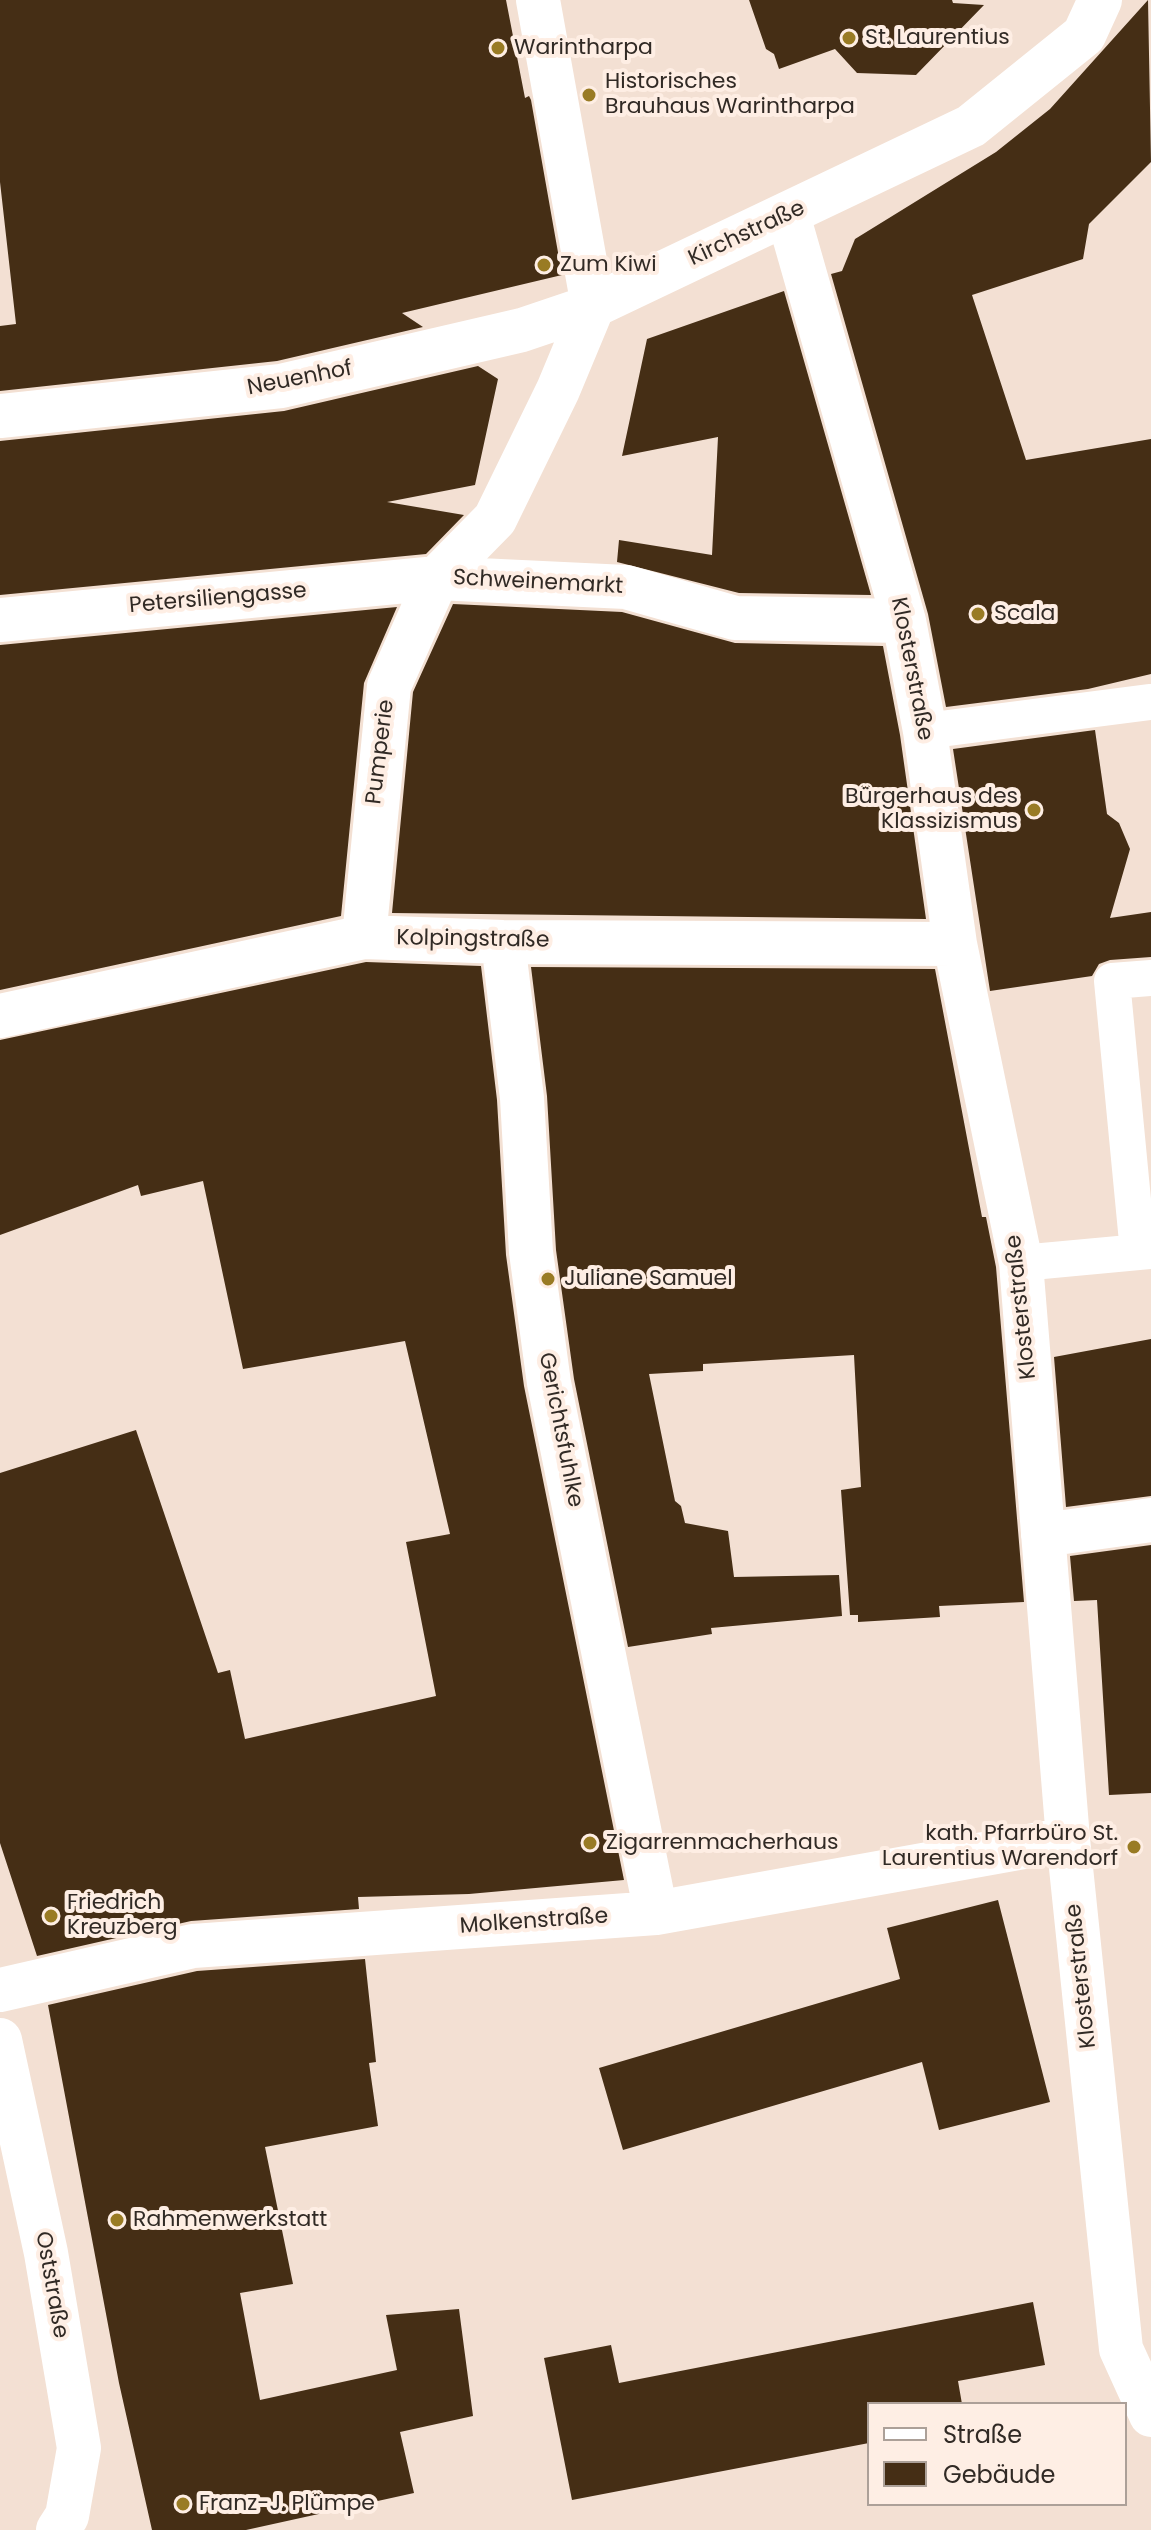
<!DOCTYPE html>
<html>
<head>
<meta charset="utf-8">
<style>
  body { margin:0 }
  #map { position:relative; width:1151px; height:2530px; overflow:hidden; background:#f3e0d3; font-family:Poppins,sans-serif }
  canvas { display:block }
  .legend { position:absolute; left:867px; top:2402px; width:260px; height:104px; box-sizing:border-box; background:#feeee4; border:2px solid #aca098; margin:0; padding:10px 14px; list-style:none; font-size:24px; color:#312a25 }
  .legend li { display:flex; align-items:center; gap:16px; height:40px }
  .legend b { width:40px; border:2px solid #aca098 }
</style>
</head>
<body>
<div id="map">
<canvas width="1151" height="2530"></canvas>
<ul class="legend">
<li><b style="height:10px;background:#fff"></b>Straße</li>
<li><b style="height:22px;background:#452e15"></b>Gebäude</li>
</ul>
</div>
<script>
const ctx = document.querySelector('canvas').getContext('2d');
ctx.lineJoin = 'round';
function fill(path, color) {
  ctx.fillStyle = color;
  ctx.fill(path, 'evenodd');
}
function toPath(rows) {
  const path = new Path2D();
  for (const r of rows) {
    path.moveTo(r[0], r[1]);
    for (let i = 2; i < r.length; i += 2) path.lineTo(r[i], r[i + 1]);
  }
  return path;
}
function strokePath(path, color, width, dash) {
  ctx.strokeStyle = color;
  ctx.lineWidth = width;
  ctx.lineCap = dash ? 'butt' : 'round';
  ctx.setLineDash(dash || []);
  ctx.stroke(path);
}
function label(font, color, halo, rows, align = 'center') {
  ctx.font = font + ' Poppins,sans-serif';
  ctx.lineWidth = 8;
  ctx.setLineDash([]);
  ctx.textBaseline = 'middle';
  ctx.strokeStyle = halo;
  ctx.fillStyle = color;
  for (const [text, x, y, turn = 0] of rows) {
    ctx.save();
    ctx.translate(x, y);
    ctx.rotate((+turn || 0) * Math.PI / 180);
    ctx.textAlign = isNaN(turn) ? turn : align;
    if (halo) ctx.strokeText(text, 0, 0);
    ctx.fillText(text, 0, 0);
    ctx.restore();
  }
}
const building = toPath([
  [0,0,506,0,525,98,529,96,531,100,562,275,402,313,423,327,277,361,0,391,0,326,16,324,0,182],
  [749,0,952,0,953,3,984,5,916,75,857,73,835,49,779,69,774,54,766,49],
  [1148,0,1151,162,1089,224,1083,259,972,295,1026,460,1151,439,1151,674,1088,689,946,707,928,614,831,274,842,271,855,239,996,152,1050,109],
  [784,291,871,595,739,593,617,562,619,540,712,555,718,437,622,456,647,339],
  [478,366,498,379,475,485,387,502,464,515,426,554,0,595,0,441,284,411],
  [453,604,622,612,735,643,883,646,900,735,926,919,392,913,413,692],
  [397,607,364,683,341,916,0,990,0,645],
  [1095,730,1107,814,1119,823,1130,849,1110,918,1151,912,1151,957,1110,960,1099,964,1092,976,990,991,953,749],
  [366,962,481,966,497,1100,506,1255,524,1386,624,1880,469,1894,358,1897,359,1909,191,1921,37,1956,0,1843,0,1473,136,1430,218,1673,230,1670,245,1739,436,1696,406,1542,450,1534,405,1341,243,1369,203,1181,141,1196,138,1185,0,1235,0,1040],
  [531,967,935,969,982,1217,986,1217,996,1267,1024,1602,939,1606,940,1617,858,1622,858,1615,850,1615,841,1490,861,1487,854,1355,703,1364,703,1371,649,1374,675,1501,681,1506,685,1523,728,1531,734,1577,839,1575,842,1616,711,1628,712,1634,628,1647,574,1379,556,1250,547,1096],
  [1151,1339,1151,1496,1066,1507,1054,1357],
  [1151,1545,1151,1793,1109,1795,1097,1600,1074,1601,1070,1556],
  [998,1900,1050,2102,939,2130,922,2062,623,2150,599,2068,900,1979,887,1928],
  [365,1959,376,2062,369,2063,378,2126,265,2147,293,2284,240,2293,260,2400,397,2370,386,2315,459,2309,473,2416,400,2432,414,2493,246,2530,152,2530,119,2383,48,2005,197,1971],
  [1033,2302,1045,2365,958,2381,962,2404,869,2404,869,2443,572,2500,544,2358,611,2345,619,2383]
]);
const service = toPath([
  [925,731,1149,702],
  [1138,1252,1112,981,1151,978],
  [1021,1263,1151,1251]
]);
const minor = toPath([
  [538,0,593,306],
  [788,215,904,621,925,731,955,944,1021,1263,1068,1839,1121,2349,1151,2415],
  [593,306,558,390,495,519,437,578,626,587,735,618,904,621],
  [0,416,281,386,522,330,593,306,971,126,1084,35,1100,0],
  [0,620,437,578,389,686,364,937],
  [503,942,522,1098,531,1252,549,1383,656,1913],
  [0,1016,364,937,503,942,955,944],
  [1043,1535,1151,1520],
  [0,1990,193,1946,656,1913,1068,1839],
  [0,2040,46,2253,79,2448,67,2516,58,2530]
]);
const markers = [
  [849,38,8,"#997b24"],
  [498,48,8,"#997b24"],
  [589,95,8,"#997b24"],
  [544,265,8,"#997b24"],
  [978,614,8,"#997b24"],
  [1034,810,8,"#997b24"],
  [548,1279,8,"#997b24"],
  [590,1843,8,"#997b24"],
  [1134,1847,8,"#997b24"],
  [51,1916,8,"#997b24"],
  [117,2220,8,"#997b24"],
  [183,2504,8,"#997b24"]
];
const poiNames = [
  ["St. Laurentius",865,38],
  ["Warintharpa",514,48],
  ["Historisches",605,82],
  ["Brauhaus Warintharpa",605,107],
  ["Zum Kiwi",560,265],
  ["Scala",994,614],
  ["Bürgerhaus des",1018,797,"right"],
  ["Klassizismus",1018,822,"right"],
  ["Juliane Samuel",564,1279],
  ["kath. Pfarrbüro St.",1118,1834,"right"],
  ["Laurentius Warendorf",1118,1859,"right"],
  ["Zigarrenmacherhaus",606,1843],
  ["Friedrich",67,1903],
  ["Kreuzberg",67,1928],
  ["Rahmenwerkstatt",133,2220],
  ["Franz-J. Plümpe",199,2504]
];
const streetNames = [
  ["Kirchstraße",747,234,-25],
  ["Neuenhof",300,379,-11],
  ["Schweinemarkt",538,583,3],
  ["Petersiliengasse",218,599,-5],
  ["Klosterstraße",911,669,79],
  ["Pumperie",381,752,-83],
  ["Kolpingstraße",473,940,1],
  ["Klosterstraße",1022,1307,-96],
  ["Gerichtsfuhlke",560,1430,79],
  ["Molkenstraße",534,1922,-4],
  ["Klosterstraße",1082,1976,-96],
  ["Oststraße",51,2285,80]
];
fill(building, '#452e15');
strokePath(service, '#fff', 36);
strokePath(minor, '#fff', 44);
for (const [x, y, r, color] of markers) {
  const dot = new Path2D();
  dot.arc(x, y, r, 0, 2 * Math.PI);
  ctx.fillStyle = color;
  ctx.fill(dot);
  strokePath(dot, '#feeee4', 3);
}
label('22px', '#312a25', '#feeee4', poiNames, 'left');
label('22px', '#312a25', '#feeee4', streetNames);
</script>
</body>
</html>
